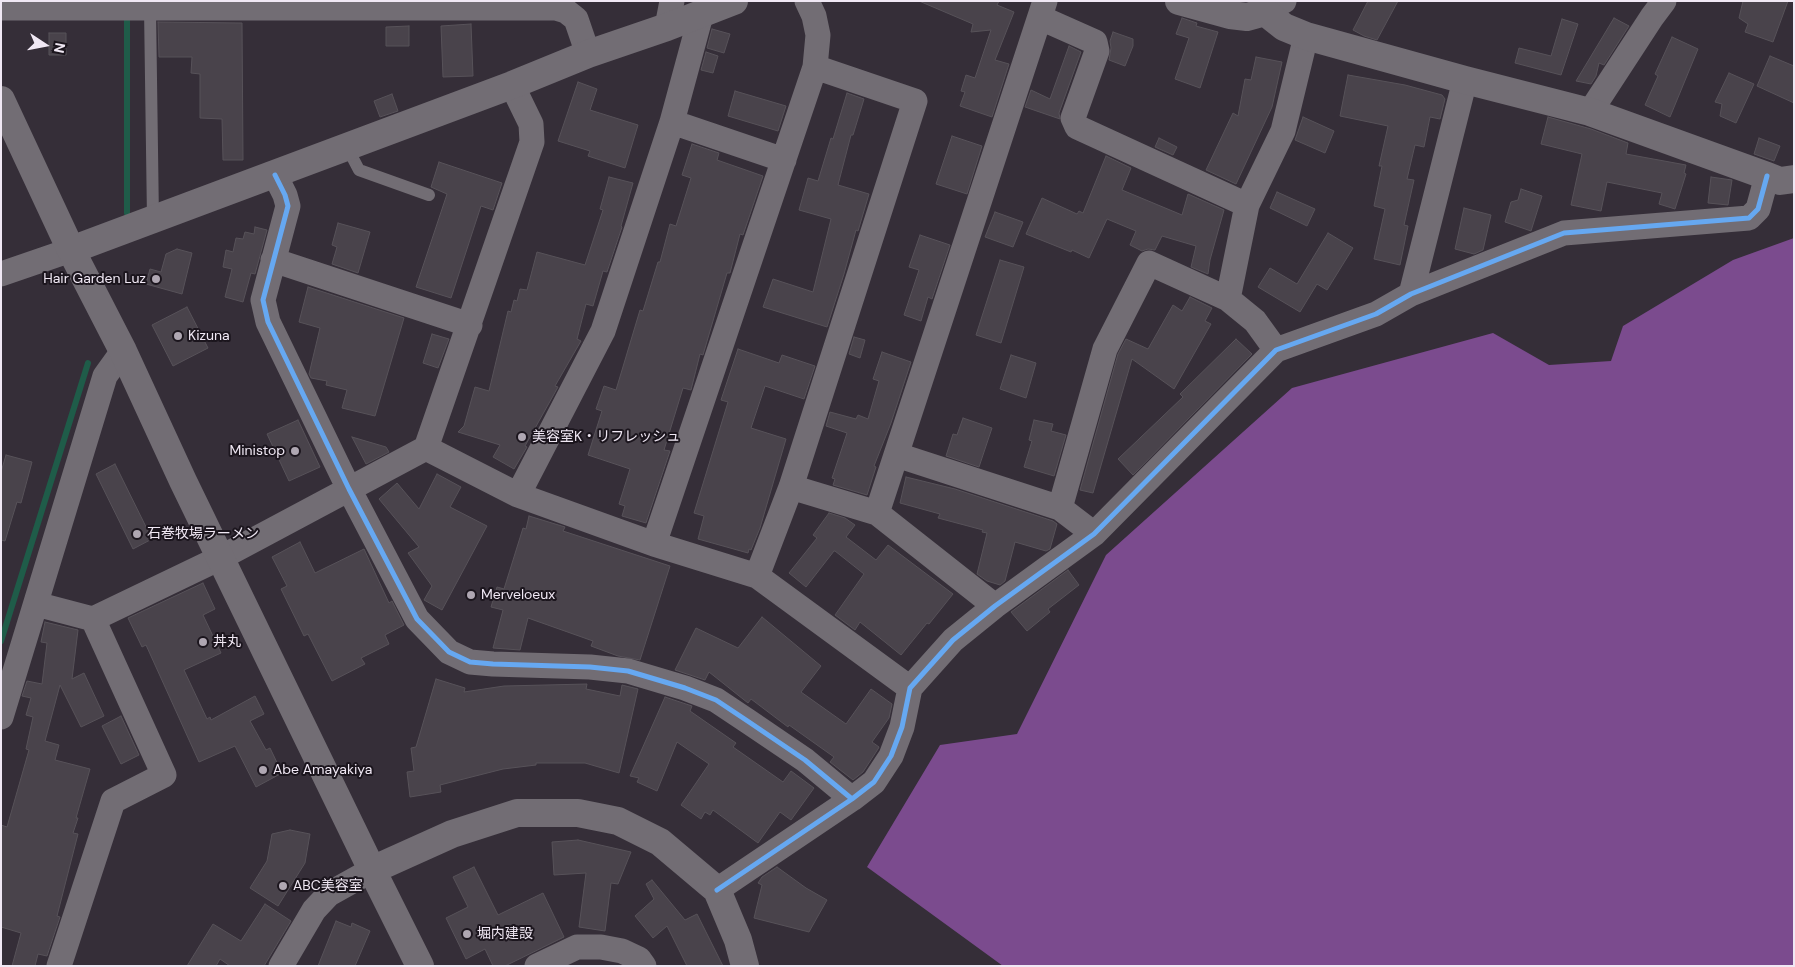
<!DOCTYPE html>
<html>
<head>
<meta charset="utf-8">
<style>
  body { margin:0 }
  #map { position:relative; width:1795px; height:967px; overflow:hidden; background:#352e38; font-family:"DM Sans",sans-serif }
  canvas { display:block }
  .frame { position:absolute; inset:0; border:2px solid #f0e8f4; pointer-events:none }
  .north { position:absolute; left:20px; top:20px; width:50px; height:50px; -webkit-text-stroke:4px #1b151d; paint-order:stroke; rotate:101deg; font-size:14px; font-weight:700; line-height:20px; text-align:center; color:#f0e8f4 }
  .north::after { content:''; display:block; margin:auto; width:18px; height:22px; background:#f0e8f4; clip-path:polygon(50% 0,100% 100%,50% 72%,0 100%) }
</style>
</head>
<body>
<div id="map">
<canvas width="1795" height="967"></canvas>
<div class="frame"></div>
<div class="north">N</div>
</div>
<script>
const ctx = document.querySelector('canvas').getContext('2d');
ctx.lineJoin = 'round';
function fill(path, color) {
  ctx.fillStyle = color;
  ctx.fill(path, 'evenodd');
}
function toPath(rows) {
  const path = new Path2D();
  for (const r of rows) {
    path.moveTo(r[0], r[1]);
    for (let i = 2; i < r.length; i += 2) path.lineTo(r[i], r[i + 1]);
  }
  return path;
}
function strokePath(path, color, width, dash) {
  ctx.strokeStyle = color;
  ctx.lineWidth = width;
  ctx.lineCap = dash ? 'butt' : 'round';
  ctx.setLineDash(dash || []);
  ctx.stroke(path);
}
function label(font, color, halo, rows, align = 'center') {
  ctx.font = font + ' "DM Sans","Noto Sans JP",sans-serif';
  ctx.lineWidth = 4;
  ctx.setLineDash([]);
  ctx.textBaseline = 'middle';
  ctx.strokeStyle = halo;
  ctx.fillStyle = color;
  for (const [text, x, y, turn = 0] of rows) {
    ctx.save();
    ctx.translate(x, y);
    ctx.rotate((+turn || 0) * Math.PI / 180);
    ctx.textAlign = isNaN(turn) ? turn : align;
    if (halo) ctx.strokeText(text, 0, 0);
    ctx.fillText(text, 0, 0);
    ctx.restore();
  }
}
const forest = toPath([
  [1794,238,1794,966,1003,966,867,867,940,745,1017,734,1106,555,1292,388,1493,333,1549,365,1611,361,1623,326,1733,260]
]);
const stream = toPath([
  [127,12,127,213],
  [1,641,88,363]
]);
const building = toPath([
  [919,1,999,1,997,5,1014,12,995,60,1009,64,992,117,960,106,965,92,961,91,966,75,975,78,991,30,971,32,973,24,919,1],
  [1368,1,1398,1,1377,40,1364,36,1353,30,1368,1],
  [1743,1,1788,1,1773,42,1745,32,1748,24,1739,18,1743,1],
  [1182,18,1197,23,1196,26,1218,32,1200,88,1175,79,1189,38,1176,34,1182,18],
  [1614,18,1629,26,1604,65,1599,63,1596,76,1591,84,1576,81,1614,18],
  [1562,19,1578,24,1561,75,1515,63,1519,48,1551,56,1562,19],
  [158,22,242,23,243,160,223,160,222,119,200,118,200,74,191,73,192,57,159,57,158,22],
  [471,24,473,76,443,77,441,26,471,24],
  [409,26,409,46,386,46,386,27,409,26],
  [712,29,730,34,724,53,707,48,712,29],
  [1113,32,1133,39,1133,46,1125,66,1109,60,1111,48,1110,41,1113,32],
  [49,33,66,33,66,55,49,55,49,33],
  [1672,37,1698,49,1670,117,1645,105,1658,76,1655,74,1672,37],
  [1069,46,1081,52,1059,113,1060,119,1025,107,1031,90,1050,99,1069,46],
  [706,52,718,56,713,73,701,70,706,52],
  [1770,56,1794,66,1794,103,1757,86,1770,56],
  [1256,57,1282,62,1272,107,1236,184,1206,170,1233,113,1238,116,1245,79,1251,80,1256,57],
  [1729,73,1754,84,1736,123,1720,116,1722,104,1715,102,1729,73],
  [1348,75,1405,85,1442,95,1445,99,1440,119,1430,117,1424,147,1415,145,1407,179,1414,180,1404,225,1408,226,1400,265,1374,259,1385,209,1374,206,1382,166,1379,166,1388,126,1340,116,1348,75],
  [578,82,597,89,590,110,638,125,625,168,588,156,590,151,558,141,578,82],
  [735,91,786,106,778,131,728,116,735,91],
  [847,93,864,99,853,135,851,135,838,185,869,194,858,231,856,230,844,274,827,327,763,307,773,279,813,292,831,219,799,210,808,178,818,181,831,138,833,139,847,93],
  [392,94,398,111,380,117,374,101,392,94],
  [1303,117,1334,131,1325,153,1295,140,1303,117],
  [1548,117,1591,129,1628,143,1626,154,1686,165,1684,173,1686,174,1675,209,1659,204,1662,193,1607,182,1601,211,1571,205,1582,154,1541,144,1548,117],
  [952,136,982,146,967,194,936,184,952,136],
  [1159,138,1177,147,1173,155,1155,147,1159,138],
  [1759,138,1780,146,1774,161,1754,154,1759,138],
  [692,144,719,153,717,160,763,176,743,235,740,234,730,273,727,273,703,355,700,354,691,390,683,388,664,450,670,451,646,523,622,516,625,506,619,504,630,469,588,455,602,411,596,409,604,386,616,390,640,310,643,311,658,262,660,262,670,224,676,226,691,178,682,175,692,144],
  [1106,156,1131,168,1122,190,1182,215,1188,194,1224,210,1210,260,1208,274,1191,267,1196,246,1162,236,1155,250,1148,249,1142,251,1130,245,1136,231,1107,219,1089,258,1072,250,1071,252,1026,234,1042,198,1077,214,1079,211,1083,213,1106,156],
  [439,162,502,183,493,210,481,206,451,298,416,287,447,194,431,187,439,162],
  [609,177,633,183,621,226,622,227,607,272,603,271,593,306,586,304,577,339,581,341,555,386,558,387,525,446,527,447,514,469,493,457,500,445,458,432,464,426,475,387,489,391,508,311,511,312,514,300,517,301,520,289,527,290,537,252,585,265,603,210,600,209,609,177],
  [1711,177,1732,180,1728,205,1708,203,1711,177],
  [1521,189,1542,196,1531,231,1505,222,1511,202,1518,200,1521,189],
  [1277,192,1315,209,1307,226,1270,208,1277,192],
  [1464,208,1491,215,1483,250,1474,254,1455,249,1464,208],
  [995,212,1023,222,1013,247,985,237,995,212],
  [338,223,370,232,358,273,332,264,337,247,332,245,338,223],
  [255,227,267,230,255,274,251,273,243,302,225,297,232,269,223,267,226,250,233,252,236,238,243,239,245,232,254,234,255,227],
  [1328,233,1353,248,1327,290,1317,284,1300,312,1258,287,1270,268,1297,284,1328,233],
  [920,235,950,245,932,299,928,297,921,321,904,315,919,270,909,267,920,235],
  [177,249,192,253,182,294,146,284,150,269,161,272,166,254,177,249],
  [1000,260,1024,267,1001,343,976,335,1000,260],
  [308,287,404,318,375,416,342,408,347,390,326,385,327,381,311,378,309,374,320,328,299,322,308,287],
  [1190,297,1212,308,1205,321,1211,324,1174,389,1132,359,1093,493,1080,490,1118,354,1126,339,1148,349,1173,305,1182,311,1190,297],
  [187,307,208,348,173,366,152,325,187,307],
  [432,334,449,339,438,368,423,363,432,334],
  [854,337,865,340,860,358,849,354,854,337],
  [1236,339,1252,354,1133,475,1118,459,1183,397,1180,394,1236,339],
  [738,349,779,363,782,355,815,366,804,399,765,386,751,428,786,439,760,528,751,550,749,549,748,553,698,539,704,516,694,513,728,402,721,400,738,349],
  [882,352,911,362,891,423,874,466,876,467,867,495,833,485,835,479,832,478,847,433,826,426,830,412,856,419,858,415,868,419,879,381,873,379,882,352],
  [1011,355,1036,363,1026,398,1000,389,1011,355],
  [963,418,992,428,979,467,946,456,953,434,957,435,963,418],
  [298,420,320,467,289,481,267,434,298,420],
  [1034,420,1053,424,1051,431,1066,435,1054,476,1024,467,1032,441,1029,440,1034,420],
  [352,437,386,447,389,452,366,464,352,437],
  [6,455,32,462,21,503,17,502,5,541,1,540,1,472,6,455],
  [115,464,152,539,133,549,96,474,115,464],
  [437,474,461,487,450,507,487,526,442,610,424,600,432,586,408,553,419,547,379,499,397,483,419,509,437,474],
  [906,477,955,489,1053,521,1057,524,1050,549,1046,551,1015,542,1005,581,1000,585,987,581,977,574,987,533,982,532,983,530,938,518,940,514,900,503,906,477],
  [829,513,845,518,855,525,846,537,876,560,888,545,953,594,929,624,927,623,901,655,860,622,855,630,835,615,864,574,835,551,834,551,806,587,789,573,817,538,813,535,829,513],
  [529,516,565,527,563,531,670,566,640,660,618,656,591,646,593,641,528,618,520,650,493,648,503,610,491,607,497,587,504,589,523,528,526,529,529,516],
  [300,542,315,573,364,549,389,603,392,601,404,625,385,635,389,644,361,658,365,664,332,681,308,634,304,636,281,589,287,586,272,557,300,542],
  [1068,570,1079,585,1048,609,1050,612,1027,631,1011,612,1068,570],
  [203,583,215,609,203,615,221,653,184,670,207,719,210,717,211,720,255,696,264,714,250,721,266,750,270,748,282,773,256,787,235,746,199,762,146,645,142,647,128,618,203,583],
  [762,617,821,666,801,692,846,724,871,689,892,704,889,718,872,742,879,747,878,749,863,772,853,780,830,762,834,757,789,725,788,727,751,699,748,703,709,672,705,680,675,670,696,628,738,648,762,617],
  [45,622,78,630,72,679,84,673,104,716,81,727,60,685,45,741,59,745,55,760,90,769,76,818,78,818,73,833,78,834,57,916,60,917,47,956,38,954,35,966,12,966,21,933,1,927,1,825,7,827,29,750,26,749,33,717,26,715,31,698,22,696,27,681,42,684,47,643,41,642,45,622],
  [436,679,465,688,464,692,504,686,587,684,586,689,620,696,622,685,638,689,619,773,585,763,536,763,536,765,503,769,440,785,441,792,410,797,407,772,414,771,411,748,416,747,436,679],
  [665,697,692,706,690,711,736,743,733,747,783,782,791,771,814,788,791,820,780,812,758,843,713,810,710,815,705,812,701,819,681,805,709,764,677,742,657,791,637,782,639,778,630,776,665,697],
  [121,716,139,755,121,764,102,726,121,716],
  [290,830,310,834,305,863,278,906,250,888,267,861,272,834,290,830],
  [578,840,631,852,618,884,611,883,605,931,579,927,586,873,554,875,552,842,578,840],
  [474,867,498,915,543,893,564,937,505,966,493,966,485,949,466,959,446,918,468,907,453,877,474,867],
  [777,867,806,888,827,900,809,932,754,918,762,885,758,883,762,877,777,867],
  [652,880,685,920,697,914,723,966,687,966,667,926,653,938,635,916,654,899,646,884,652,880],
  [265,904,291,921,264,966,230,966,220,959,216,966,187,966,213,924,241,941,265,904],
  [336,921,351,927,352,923,370,931,355,966,318,966,336,921]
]);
const service = toPath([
  [150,8,153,220],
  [347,147,359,170,429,195]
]);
const minor = toPath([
  [1,8,556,8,566,11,576,19,588,54],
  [1265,12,1284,1],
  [1041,18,1095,42,1097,51,1073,118,1077,127,1247,205],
  [667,27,672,1],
  [1590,112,1652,17,1664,1],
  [672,122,784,160],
  [275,175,285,195,288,206,263,300,268,322,349,489,417,619,449,652,470,662,493,664,590,667,628,671,685,688,716,700,749,722,805,760,852,799],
  [273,260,470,325],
  [1,274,71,250],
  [1411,294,1465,80],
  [1228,299,1247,205,1283,131,1306,36],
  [426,448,518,495,654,544,757,576,910,688],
  [897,455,1060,508,1094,534],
  [791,487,877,513,995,606],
  [518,495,603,331,672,122,701,15],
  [1060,508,1105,349,1149,263,1228,299,1255,321,1276,350],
  [877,513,1045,1],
  [654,544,815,67,818,35,814,16,807,1],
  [757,576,791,487,915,101,815,67],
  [36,604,93,619,220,558,426,448,532,142,531,124,512,85],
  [1,717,105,376,123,351],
  [717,890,852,799,874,782,891,756,902,727,910,688,953,640,995,606,1094,534,1276,350,1376,314,1411,294,1564,233,1749,218,1758,209,1767,176],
  [59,966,113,801,164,775,93,619],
  [281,966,314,910,329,894,372,870],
  [537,966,577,947,601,947,622,951,639,959,644,966]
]);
const tertiary = toPath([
  [1179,1,1230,15,1247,17,1265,12,1284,27,1306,36,1465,80,1590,112,1767,176,1780,181,1794,179],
  [1,100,71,250,123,351,183,481,372,870,420,966],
  [71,250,512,85,588,54,667,27,734,1],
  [372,870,452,834,517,813,578,813,618,821,660,842,717,890,738,940,745,966]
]);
const cycleway = toPath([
  [275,175,285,195,288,206,263,300,268,322,349,489,417,619,449,652,470,662,493,664,590,667,628,671,685,688,716,700,749,722,805,760,852,799],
  [717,890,852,799,874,782,891,756,902,727,910,688,953,640,995,606,1094,534,1276,350,1376,314,1411,294,1564,233,1749,218,1758,209,1767,176]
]);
const markers = [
  [156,279,5,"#afa7b2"],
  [178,336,5,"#afa7b2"],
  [522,437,5,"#afa7b2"],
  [295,451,5,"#afa7b2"],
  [137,534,5,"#afa7b2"],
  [471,595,5,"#afa7b2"],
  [203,642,5,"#afa7b2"],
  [263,770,5,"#afa7b2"],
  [283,886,5,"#afa7b2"],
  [467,934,5,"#afa7b2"]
];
const poiNames = [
  ["Hair Garden Luz",146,279,"right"],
  ["Kizuna",188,336],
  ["美容室K・リフレッシュ",532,437],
  ["Ministop",285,451,"right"],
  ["石巻牧場ラーメン",147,534],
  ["Merveloeux",481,595],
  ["丼丸",213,642],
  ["Abe Amayakiya",273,770],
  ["ABC美容室",293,886],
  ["堀内建設",477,934]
];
fill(forest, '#7b4b8e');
strokePath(stream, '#1f5c49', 6);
fill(building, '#49434b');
strokePath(building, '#575259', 1);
strokePath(service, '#726d74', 12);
strokePath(minor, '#726d74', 25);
strokePath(tertiary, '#726d74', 28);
strokePath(cycleway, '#66a8f1', 5);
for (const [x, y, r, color] of markers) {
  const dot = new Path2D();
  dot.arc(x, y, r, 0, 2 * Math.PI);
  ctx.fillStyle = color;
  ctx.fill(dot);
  strokePath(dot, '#1b151d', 2);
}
label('14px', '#f0e8f4', '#1b151d', poiNames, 'left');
</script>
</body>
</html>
